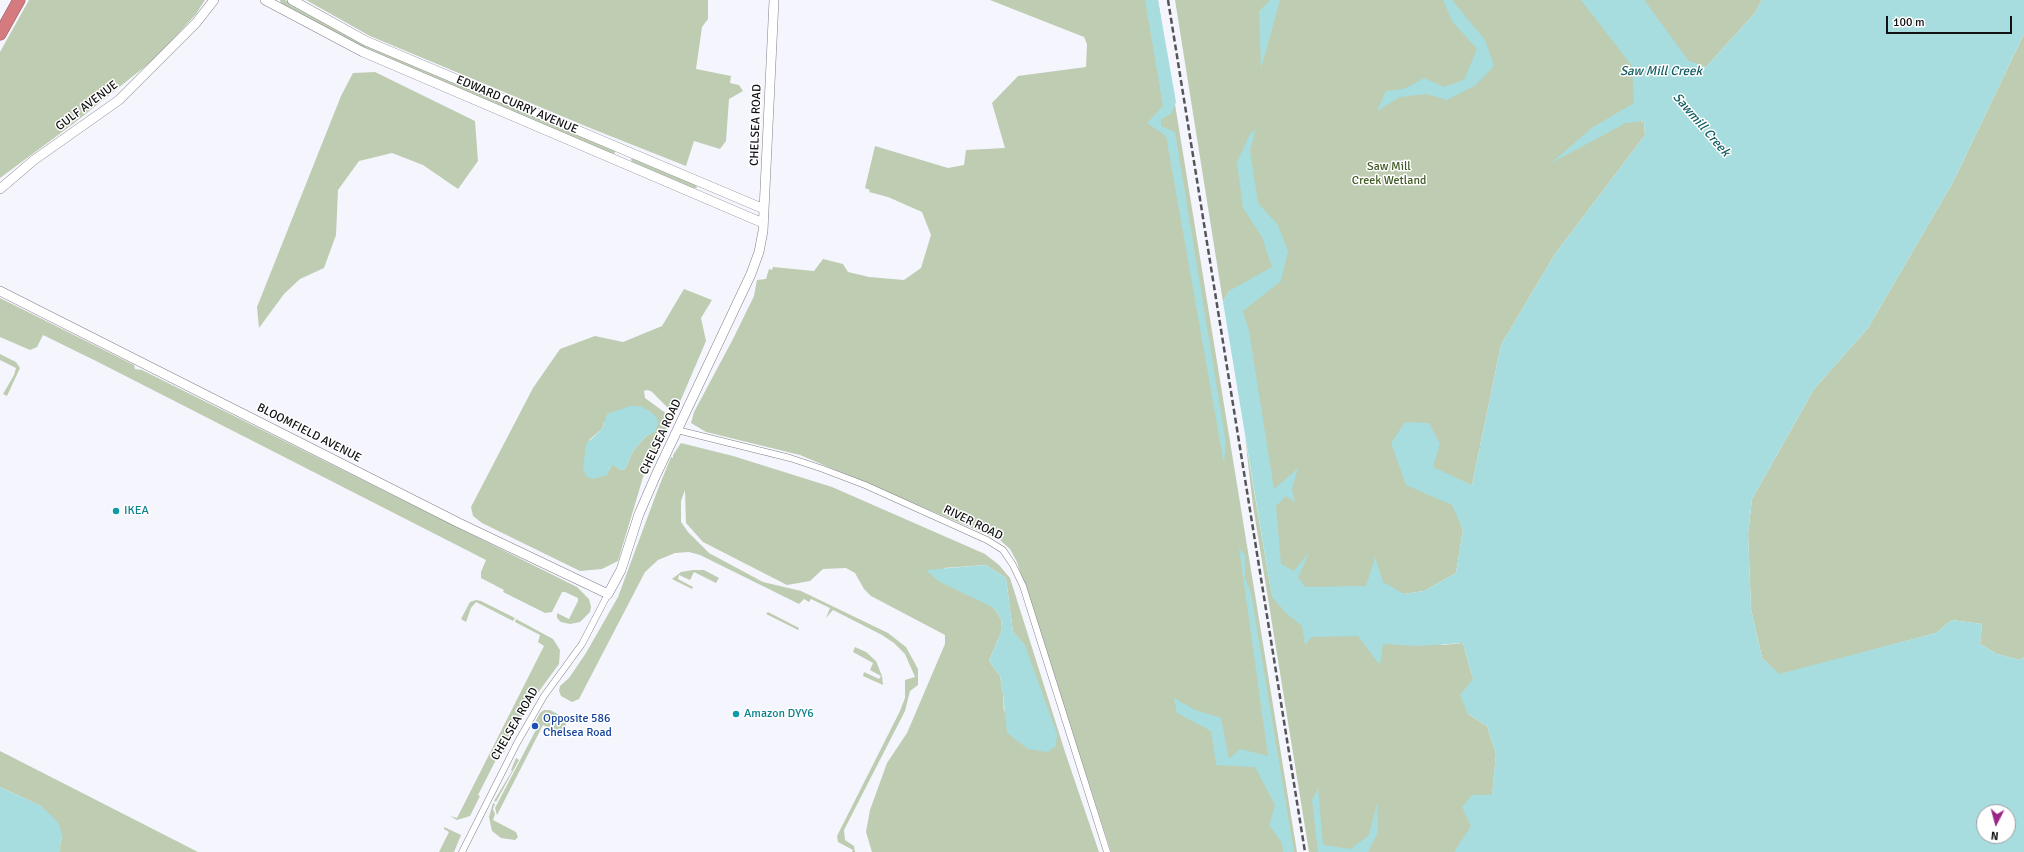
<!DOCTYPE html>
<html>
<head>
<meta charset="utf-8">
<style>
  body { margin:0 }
  #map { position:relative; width:2024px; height:852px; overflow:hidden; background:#f5f5fe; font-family:Signika,sans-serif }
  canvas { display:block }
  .north { position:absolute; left:1976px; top:804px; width:40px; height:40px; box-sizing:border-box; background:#fff; border:1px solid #a0a0a1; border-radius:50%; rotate:186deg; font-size:11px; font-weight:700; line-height:16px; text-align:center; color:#111114 }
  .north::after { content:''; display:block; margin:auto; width:14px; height:18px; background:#982786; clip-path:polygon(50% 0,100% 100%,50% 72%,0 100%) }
  .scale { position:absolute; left:1886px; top:16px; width:126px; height:18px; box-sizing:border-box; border:2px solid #111114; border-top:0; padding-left:5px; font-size:12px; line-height:14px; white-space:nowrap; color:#111114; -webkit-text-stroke:3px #fff; paint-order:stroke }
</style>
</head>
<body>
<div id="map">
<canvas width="2024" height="852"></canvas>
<div class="north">N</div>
<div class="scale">100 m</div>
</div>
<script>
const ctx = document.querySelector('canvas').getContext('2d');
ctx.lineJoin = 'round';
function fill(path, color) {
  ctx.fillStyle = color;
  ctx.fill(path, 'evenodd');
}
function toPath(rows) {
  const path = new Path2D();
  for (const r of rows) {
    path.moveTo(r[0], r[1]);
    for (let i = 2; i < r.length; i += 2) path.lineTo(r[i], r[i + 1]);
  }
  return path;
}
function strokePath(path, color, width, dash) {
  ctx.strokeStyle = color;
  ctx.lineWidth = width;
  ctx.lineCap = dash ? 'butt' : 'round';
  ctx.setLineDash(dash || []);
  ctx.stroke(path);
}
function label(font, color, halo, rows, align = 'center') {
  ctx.font = font + ' Signika,sans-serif';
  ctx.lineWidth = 3;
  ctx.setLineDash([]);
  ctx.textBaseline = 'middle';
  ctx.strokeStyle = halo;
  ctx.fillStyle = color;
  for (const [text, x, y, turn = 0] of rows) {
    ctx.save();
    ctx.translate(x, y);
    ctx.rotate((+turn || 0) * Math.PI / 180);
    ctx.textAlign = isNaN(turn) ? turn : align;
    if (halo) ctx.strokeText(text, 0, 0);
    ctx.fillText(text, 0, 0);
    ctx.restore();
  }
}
const green = toPath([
  [29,0,205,0,196,14,157,57,73,124,0,178,0,52],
  [280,0,285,0,351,36,615,151,615,153,612,154,374,53,281,4],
  [306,0,708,0,708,19,702,27,696,69,731,76,730,83,739,85,743,91,729,99,726,141,720,149,694,141,686,166,595,130,370,36],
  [990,0,1158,0,1297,852,1111,852,1017,562,1010,549,1000,540,800,455,706,432,691,423,694,412,733,339,754,296,757,280,766,279,769,269,772,270,773,267,814,271,823,259,843,264,848,272,869,277,904,280,921,268,931,235,922,212,888,197,869,192,870,190,865,188,875,146,948,168,964,165,966,150,1005,148,992,103,1018,76,1086,67,1087,44,1084,37],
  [1175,0,1762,0,1755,13,1706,67,1694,63,1641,122,1644,121,1645,135,1555,254,1501,345,1472,485,1457,515,1463,530,1456,573,1424,591,1404,594,1442,645,1463,643,1473,679,1468,714,1487,726,1496,754,1492,796,1483,795,1486,852,1309,852,1253,506,1245,437,1272,597,1229,291,1223,302],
  [2024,34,2024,657,2020,660,1997,654,1980,644,1982,624,1952,620,1936,633,1779,675,1762,658,1751,609,1748,534,1752,499,1814,389,1868,328,1953,182],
  [375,72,475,121,478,161,458,189,423,165,392,153,359,161,338,190,336,235,324,268,300,279,284,294,259,328,257,307,341,96,353,73],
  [634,158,696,185,697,188,693,188,632,162,631,159],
  [684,289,712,300,701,318,706,341,677,409,670,410,651,391,646,390,644,391,645,398,667,414,671,419,644,474,618,561,602,569,580,571,482,523,473,516,471,507,533,388,560,349,595,336,623,342,662,326],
  [604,422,655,431,646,436,633,451,625,469,621,470,615,466,611,466,609,471,589,440,602,429],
  [0,298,134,365,135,369,142,370,577,587,589,599,591,607,590,612,580,622,570,624,561,622,557,618,557,613,569,619,578,601,578,598,565,592,562,592,552,612,545,613,503,592,504,590,481,578,481,572,486,560,98,362,43,335,37,347,30,350,0,337],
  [0,354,16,362,20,368,7,396,3,394,14,375,16,368,0,360],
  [681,443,733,456,832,487,985,554,999,565,1010,578,1066,755,1099,852,872,852,866,832,870,810,887,763,907,733,945,644,945,635,871,596,864,589,855,573,846,568,823,569,810,581,787,585,703,542,686,523,685,490,681,501,681,522,688,532,709,553,763,582,801,591,888,633,906,647,918,669,918,685,910,691,905,711,844,830,845,840,854,846,855,852,852,852,853,850,838,842,837,836,900,711,905,698,905,680,915,677,905,654,894,643,882,635,833,610,826,618,830,608,815,601,811,599,809,602,804,599,799,604,700,555,689,552,675,553,658,560,645,572,579,699,572,702,561,696,559,691,560,686,569,678,586,653,618,597,658,489,671,457,673,458,673,455],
  [986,565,1006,578,1013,632,1025,646,1004,712,1003,694,1000,676,989,661,1002,630,1001,619,994,608,975,597,944,568],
  [693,570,704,570,719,578,716,583,694,572,690,580,679,575,678,579,693,587,692,589,672,579,681,572],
  [476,600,481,601,515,618,513,621,476,602,471,608,466,622,461,619,470,602],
  [768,612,799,628,798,630,766,614],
  [516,619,553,639,560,650,559,664,526,709,504,753,500,752,478,795,480,796,470,816,457,820,450,816,457,818,544,646,538,642,540,635,515,622],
  [855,647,866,652,876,661,882,676,883,685,863,676,864,672,879,679,881,676,870,670,873,663,853,652],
  [544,710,550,710,563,717,566,723,565,729,558,733,543,725,497,815,495,808,538,726,534,724,540,713],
  [0,751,198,852,59,852,62,835,41,806,0,787],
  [516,758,519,760,496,802,494,801,512,771,511,770],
  [493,803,495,804,493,809,495,814,493,820,516,832,518,837,515,840,501,838,492,831,489,817],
  [444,827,461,835,454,852,439,852,449,832,444,829]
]);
const water = toPath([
  [1145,0,1158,0,1176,102,1171,114,1161,119,1161,126,1175,132,1226,443,1224,464,1166,136,1147,123,1163,106],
  [1270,0,1280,0,1261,69,1259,11],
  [1443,0,1452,0,1485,40,1494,66,1476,85,1447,100,1426,94,1400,97,1377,111,1386,91,1404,89,1424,78,1444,87,1464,80,1477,49,1452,21],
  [1581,0,1644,0,1689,61,1706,67,1755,13,1762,0,2024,0,2024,34,1953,182,1868,328,1814,389,1752,499,1748,534,1751,609,1762,658,1779,674,1936,633,1952,620,1982,624,1980,644,1997,654,2020,660,2024,657,2024,852,1454,852,1471,826,1462,807,1472,795,1492,795,1496,754,1487,726,1468,714,1460,695,1473,679,1463,643,1419,646,1383,644,1380,665,1358,636,1312,637,1305,645,1302,626,1286,613,1272,597,1223,302,1229,291,1272,267,1262,237,1243,208,1237,162,1250,134,1256,129,1250,150,1258,203,1278,225,1288,251,1281,281,1243,311,1249,331,1274,489,1298,468,1292,489,1295,502,1286,496,1276,506,1281,564,1294,571,1309,552,1298,578,1306,587,1366,586,1375,557,1383,582,1404,594,1424,591,1456,573,1463,530,1452,505,1406,485,1391,443,1405,422,1429,423,1440,444,1433,467,1472,485,1501,345,1555,254,1645,135,1644,121,1626,123,1551,163,1593,127,1634,103,1632,66],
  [1984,812,2008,812,2008,836,1984,836],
  [630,406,640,406,651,412,657,418,658,424,655,432,646,436,633,451,625,469,621,470,615,466,611,466,607,475,593,479,587,477,583,470,586,444,602,429,607,414],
  [1239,548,1245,555,1245,578,1251,593,1294,852,1283,852,1282,843,1269,825,1275,805,1255,767,1216,765,1211,731,1177,713,1174,698,1195,710,1221,718,1229,759,1240,749,1268,756],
  [986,565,1006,578,1013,632,1025,645,1057,734,1056,746,1047,752,1028,749,1007,733,1003,694,1000,676,989,661,1002,630,1001,619,994,608,938,581,926,570],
  [0,787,41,806,58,822,62,835,59,852,0,852],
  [1318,788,1323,845,1351,849,1369,835,1377,803,1378,832,1368,852,1318,852,1312,800]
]);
const street = toPath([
  [677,430,790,458,823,469,865,485,987,540,1003,550,1013,565,1023,586,1107,852],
  [462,852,517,743,544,696,582,644,608,594]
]);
const secondary = toPath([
  [265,0,363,52,763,223],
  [292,0,366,41,764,209],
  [0,189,34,160,119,100,196,23,214,0],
  [0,291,459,523,608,594,621,570,639,514,656,475,751,274,759,252,763,231,774,0]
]);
const highway = toPath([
  [0,34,19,0]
]);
const rail = toPath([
  [1168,0,1305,852]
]);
const markers = [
  [116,511,4,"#0f9aa8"],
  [736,714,4,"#0f9aa8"],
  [535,726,4,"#1a4fb4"]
];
const streetNames = [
  ["EDWARD CURRY AVENUE",517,105,23],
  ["GULF AVENUE",87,106,-37],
  ["CHELSEA ROAD",756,125,-88],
  ["BLOOMFIELD AVENUE",309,433,27],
  ["CHELSEA ROAD",661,437,-65],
  ["RIVER ROAD",973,523,26],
  ["CHELSEA ROAD",515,724,-60]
];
const parkNames = [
  ["Saw Mill",1389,167],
  ["Creek Wetland",1389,181]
];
const cultureNames = [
  ["IKEA",124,511],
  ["Amazon DYY6",744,714]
];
const transitNames = [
  ["Opposite 586",543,719],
  ["Chelsea Road",543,733]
];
const waterNames = [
  ["Saw Mill Creek",1661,72],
  ["Sawmill Creek",1701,125,49]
];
fill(green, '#beccb2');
fill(water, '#a7dddf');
strokePath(street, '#808088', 7);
strokePath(secondary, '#808088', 10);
strokePath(highway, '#90565a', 13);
strokePath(street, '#fff', 6);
strokePath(secondary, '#fff', 9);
strokePath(highway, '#d57b80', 12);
strokePath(rail, '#545458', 2.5, [6, 3]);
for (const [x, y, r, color] of markers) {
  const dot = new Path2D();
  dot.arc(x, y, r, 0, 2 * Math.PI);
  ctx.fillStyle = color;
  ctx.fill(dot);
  strokePath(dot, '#fff', 1.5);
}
label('12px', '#111114', '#fff', streetNames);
label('12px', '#405a25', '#fff', parkNames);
label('12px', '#0d838f', '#fff', cultureNames, 'left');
label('12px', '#164399', '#fff', transitNames, 'left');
label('italic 13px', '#155e62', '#fff', waterNames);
</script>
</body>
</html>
